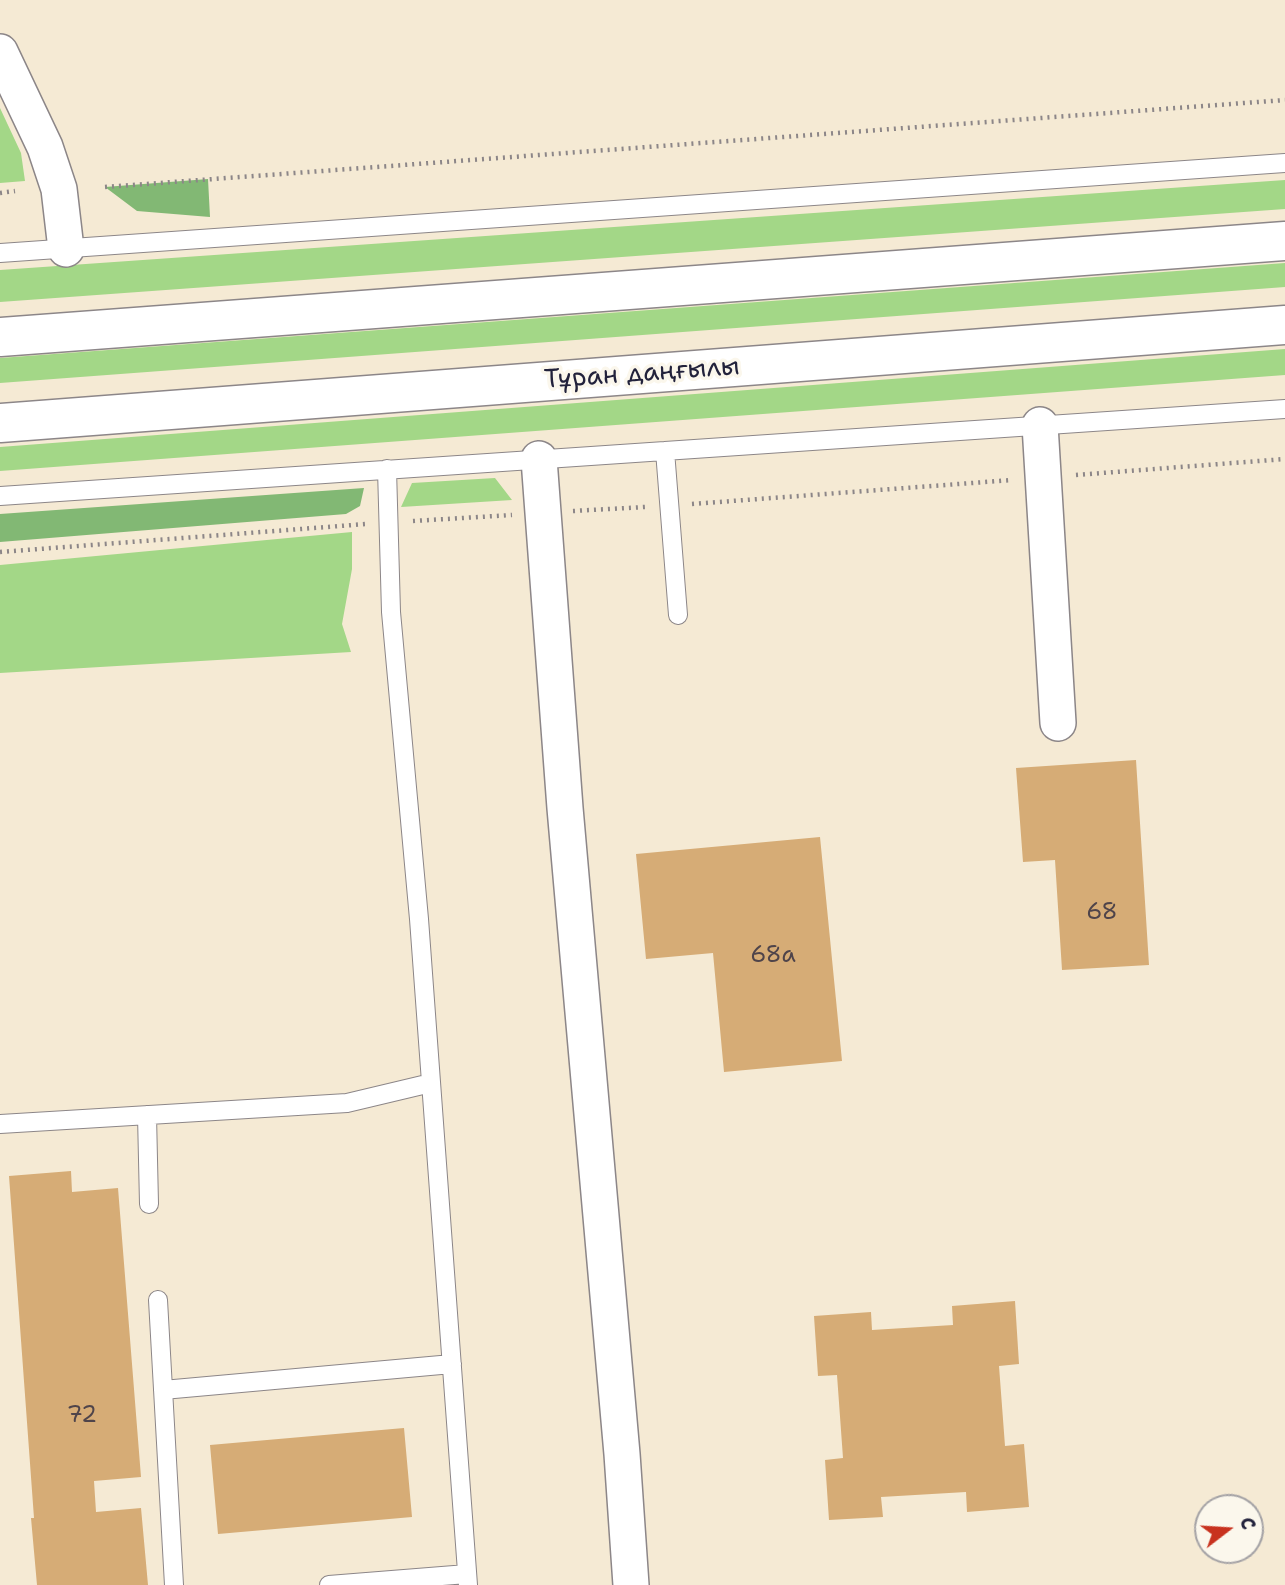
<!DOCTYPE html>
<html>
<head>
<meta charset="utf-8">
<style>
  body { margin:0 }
  #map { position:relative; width:1285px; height:1585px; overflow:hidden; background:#f5ead4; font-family:"Shantell Sans",sans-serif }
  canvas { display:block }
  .north { position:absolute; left:1194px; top:1494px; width:70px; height:70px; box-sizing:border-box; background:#fbf7ec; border:2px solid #a4a2a5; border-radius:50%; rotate:73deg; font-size:19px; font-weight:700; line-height:28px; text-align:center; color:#22223b }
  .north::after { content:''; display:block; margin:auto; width:24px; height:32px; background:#c8321e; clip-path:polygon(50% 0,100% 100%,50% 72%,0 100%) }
</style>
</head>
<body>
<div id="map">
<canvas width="1285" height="1585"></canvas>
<div class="north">С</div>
</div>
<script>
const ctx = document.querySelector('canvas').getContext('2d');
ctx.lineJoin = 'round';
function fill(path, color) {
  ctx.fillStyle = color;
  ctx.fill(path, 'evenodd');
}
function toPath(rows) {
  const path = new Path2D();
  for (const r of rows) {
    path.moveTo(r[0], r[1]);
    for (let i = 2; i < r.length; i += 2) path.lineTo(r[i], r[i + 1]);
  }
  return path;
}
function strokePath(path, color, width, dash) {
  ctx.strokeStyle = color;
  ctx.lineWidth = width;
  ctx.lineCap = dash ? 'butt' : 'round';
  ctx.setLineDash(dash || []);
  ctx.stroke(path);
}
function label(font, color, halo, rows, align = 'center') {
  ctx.font = font + ' "Shantell Sans",sans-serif';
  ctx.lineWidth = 7;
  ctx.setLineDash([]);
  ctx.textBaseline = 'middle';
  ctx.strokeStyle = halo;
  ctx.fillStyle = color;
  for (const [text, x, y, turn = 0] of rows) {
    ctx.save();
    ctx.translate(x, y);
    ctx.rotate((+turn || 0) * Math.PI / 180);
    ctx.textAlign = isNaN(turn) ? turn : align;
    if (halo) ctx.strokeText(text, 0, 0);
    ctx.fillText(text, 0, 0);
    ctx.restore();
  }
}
const green = toPath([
  [0,108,21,153,25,181,0,183],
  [1285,180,1285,209,0,302,0,270],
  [1285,263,1285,287,0,383,0,358],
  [1285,349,1285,375,0,471,0,447],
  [495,478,512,500,401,507,412,483],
  [352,532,352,569,342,624,351,652,0,673,0,565]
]);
const forest = toPath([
  [208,179,210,217,137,211,105,187],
  [364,488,360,506,346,514,0,542,0,514]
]);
const building = toPath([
  [1136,760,1149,965,1062,970,1055,860,1023,862,1016,768],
  [820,837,842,1061,724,1072,713,953,646,959,636,854],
  [71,1171,72,1192,118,1188,141,1477,94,1481,96,1512,141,1508,148,1585,37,1585,31,1518,34,1518,9,1176],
  [1015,1301,1019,1364,999,1366,1005,1446,1024,1444,1029,1507,967,1512,966,1492,881,1497,883,1517,829,1520,825,1460,843,1458,837,1375,818,1376,814,1316,871,1312,872,1330,953,1325,952,1306],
  [404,1428,412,1517,218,1534,210,1445]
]);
const path = toPath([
  [105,187,1285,100],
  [0,193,15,191],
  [1076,475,1285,459],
  [692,504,1012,480],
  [573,511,645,507],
  [413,521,512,515],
  [0,552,366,524]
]);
const service = toPath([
  [0,253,1285,163],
  [665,451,678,615],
  [387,469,391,612,419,919,468,1585],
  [0,496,1285,409],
  [147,1115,149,1204],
  [0,1124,347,1103,431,1083],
  [158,1300,174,1585],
  [163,1390,452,1364],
  [329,1585,467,1574]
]);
const minor = toPath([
  [0,52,45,147,59,189,66,249],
  [1040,425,1058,723],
  [539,459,565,808,622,1454,631,1585]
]);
const primary = toPath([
  [0,337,1285,241],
  [0,423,1285,325]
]);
const numberNames = [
  ["68",1102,913],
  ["68а",773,956],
  ["72",82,1416]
];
const streetNames = [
  ["Тұран даңғылы",642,374,-4]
];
fill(green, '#a3d787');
fill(forest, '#82b874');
fill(building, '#d6ac76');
strokePath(service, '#8c8688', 20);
strokePath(minor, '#8c8688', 38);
strokePath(primary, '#8c8688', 41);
strokePath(path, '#8c8688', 4.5, [2, 5]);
strokePath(service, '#fff', 18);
strokePath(minor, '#fff', 35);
strokePath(primary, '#fff', 38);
label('23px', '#4f444a', null, numberNames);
label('26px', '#22223b', '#fbf7ec', streetNames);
</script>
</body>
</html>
